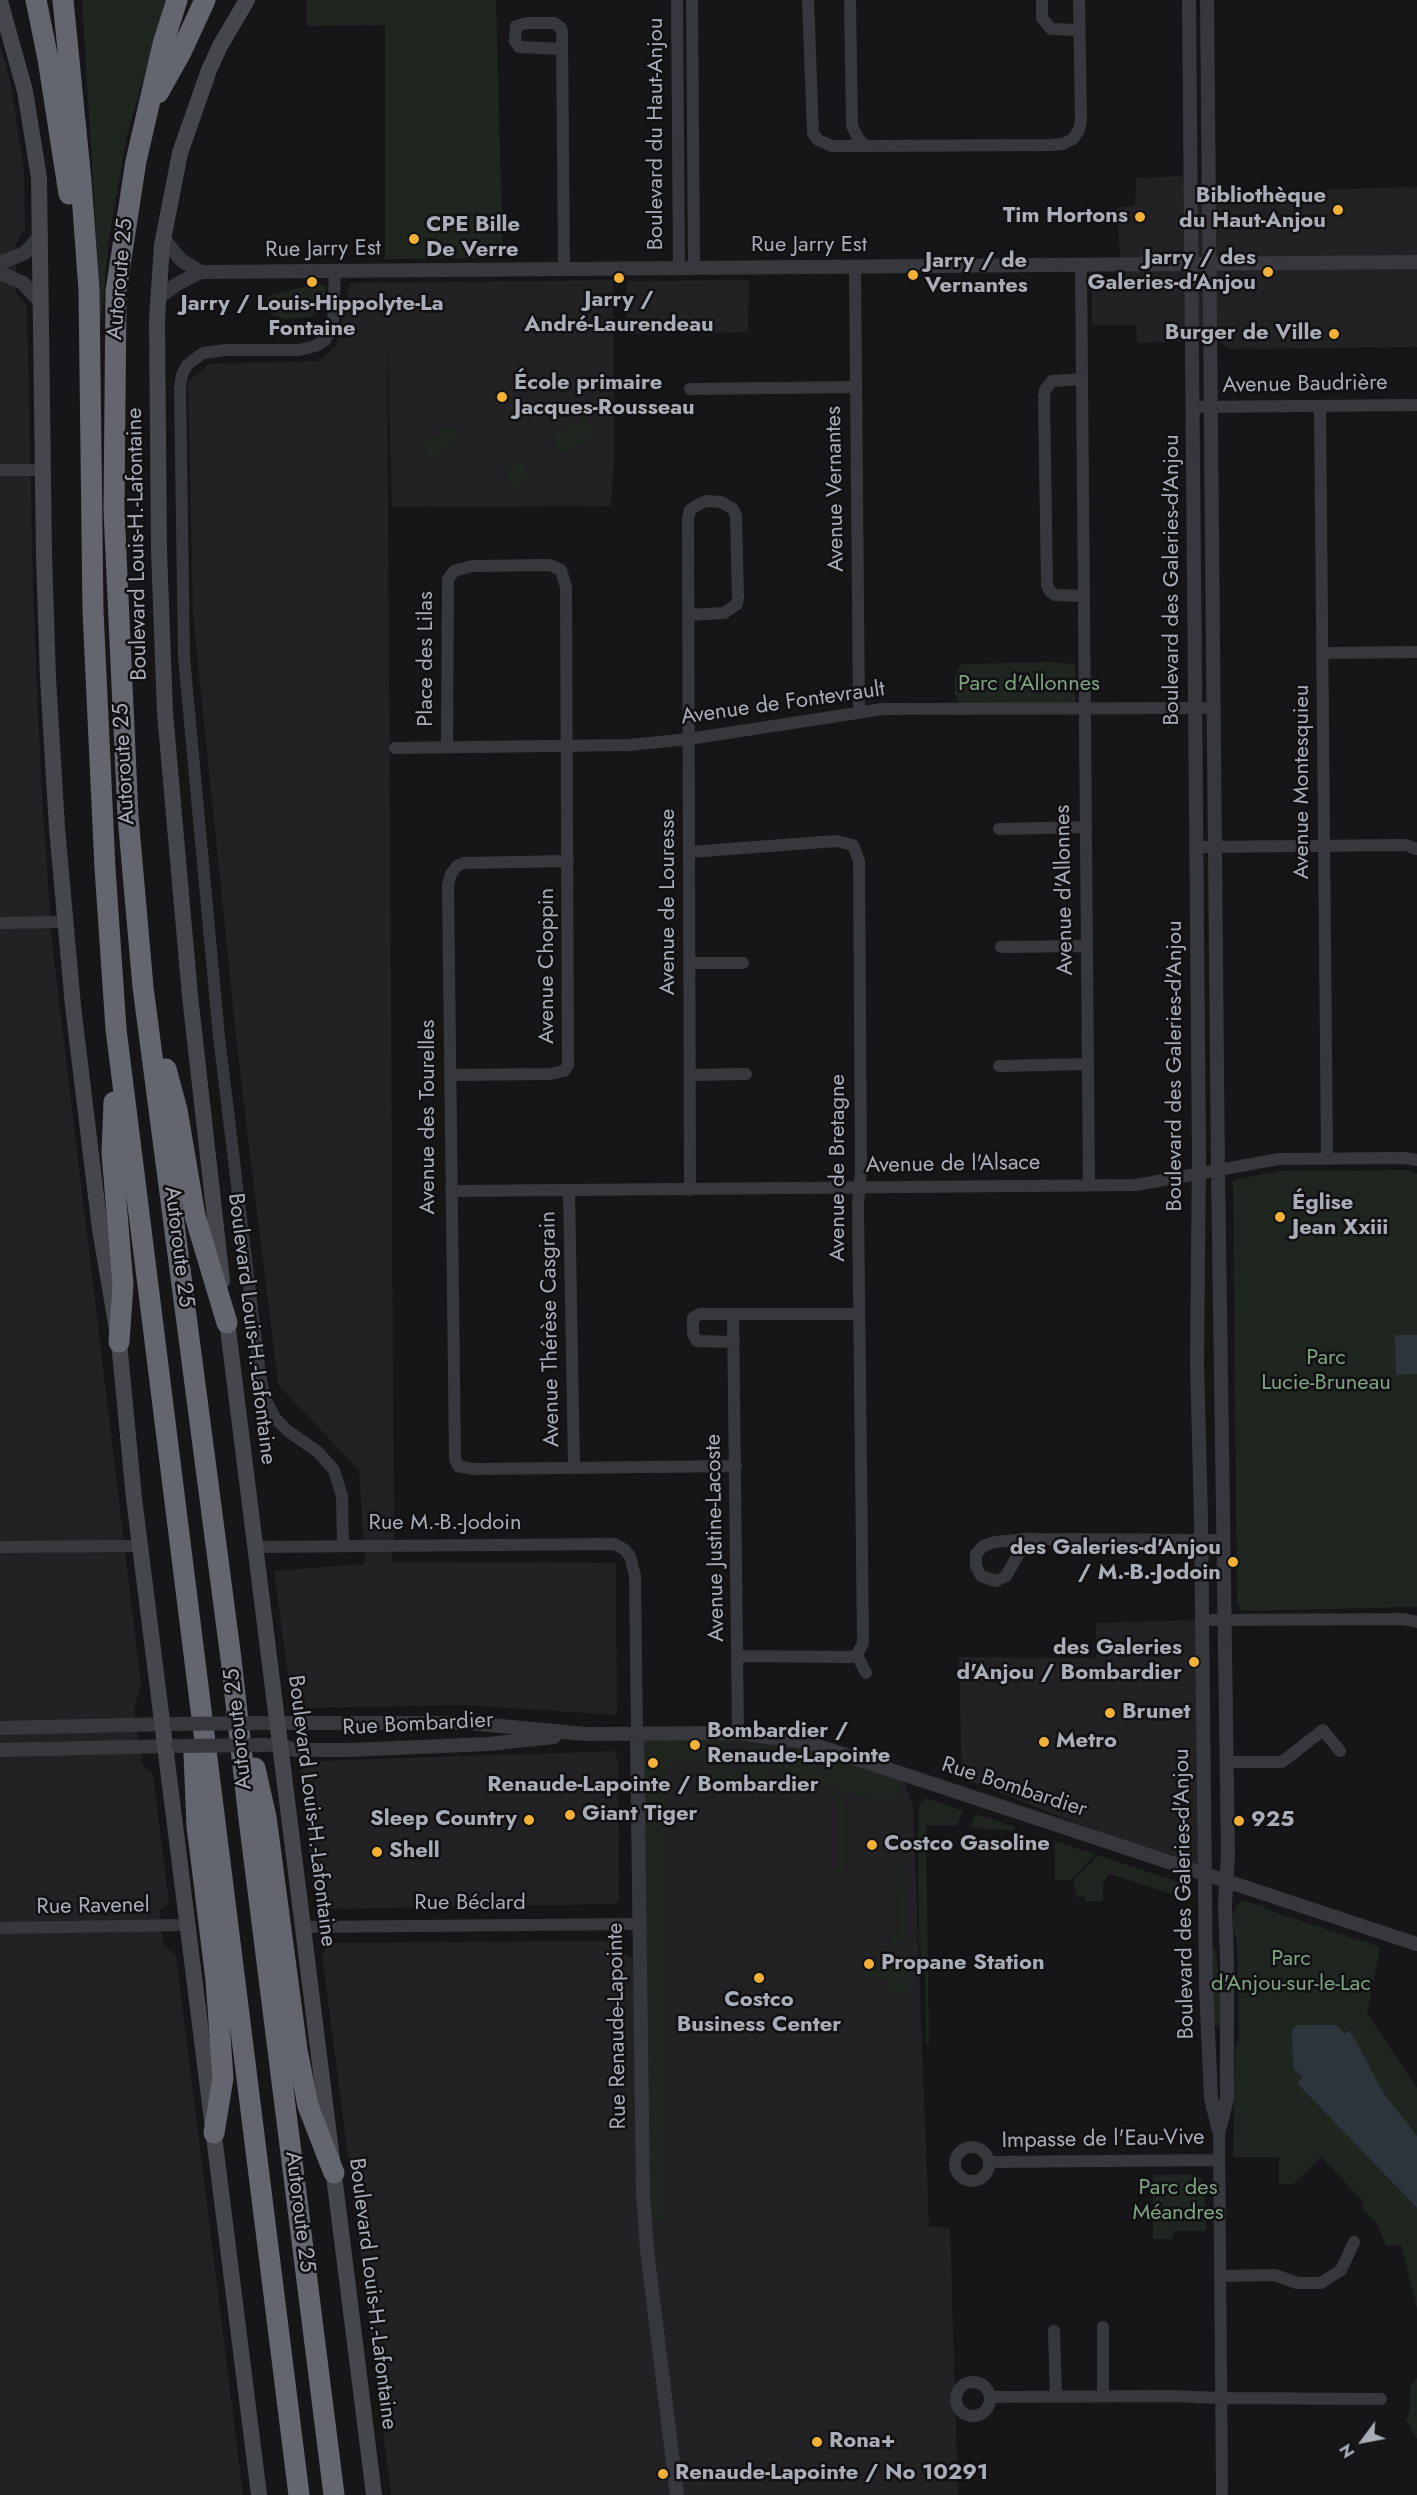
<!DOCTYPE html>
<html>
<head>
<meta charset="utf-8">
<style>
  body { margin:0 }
  #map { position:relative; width:1417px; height:2495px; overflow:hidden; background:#161618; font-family:Jost,sans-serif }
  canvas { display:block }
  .north { position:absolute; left:1333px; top:2411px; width:60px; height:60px; -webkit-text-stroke:4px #111113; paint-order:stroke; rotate:238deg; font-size:16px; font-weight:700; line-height:24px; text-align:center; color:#a8adb8 }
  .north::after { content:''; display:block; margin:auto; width:21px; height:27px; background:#a8adb8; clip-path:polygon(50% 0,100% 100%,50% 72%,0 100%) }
</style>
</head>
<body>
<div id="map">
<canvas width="1417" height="2495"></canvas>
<div class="north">N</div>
</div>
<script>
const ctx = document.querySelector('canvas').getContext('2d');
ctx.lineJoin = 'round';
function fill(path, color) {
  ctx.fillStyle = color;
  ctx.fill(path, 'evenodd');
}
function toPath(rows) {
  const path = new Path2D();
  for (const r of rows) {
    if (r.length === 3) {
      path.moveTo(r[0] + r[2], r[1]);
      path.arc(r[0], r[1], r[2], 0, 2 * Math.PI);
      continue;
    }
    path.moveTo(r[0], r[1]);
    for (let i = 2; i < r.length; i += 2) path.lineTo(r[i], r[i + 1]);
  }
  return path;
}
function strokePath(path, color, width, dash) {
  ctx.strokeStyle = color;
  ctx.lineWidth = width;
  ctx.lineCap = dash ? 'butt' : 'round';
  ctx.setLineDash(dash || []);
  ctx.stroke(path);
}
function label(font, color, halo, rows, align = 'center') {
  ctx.font = font + ' Jost,sans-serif';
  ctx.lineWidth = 5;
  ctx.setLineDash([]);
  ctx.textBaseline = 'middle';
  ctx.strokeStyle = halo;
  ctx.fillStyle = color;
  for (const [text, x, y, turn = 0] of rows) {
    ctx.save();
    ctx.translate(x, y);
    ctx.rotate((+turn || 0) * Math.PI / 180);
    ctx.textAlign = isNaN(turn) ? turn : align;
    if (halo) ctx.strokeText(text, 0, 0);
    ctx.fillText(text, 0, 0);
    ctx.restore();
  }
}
const built = toPath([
  [0,46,10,80,24,170,25,229,16,244,16,293,27,306,33,592,41,781,52,942,141,1684,134,1709,142,1764,153,1774,169,1903,159,1911,164,1946,176,1955,243,2495,0,2495],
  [1180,176,1217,193,1417,187,1417,347,1229,349,1219,340,1137,343,1136,325,1092,325,1092,285,1098,277,1121,278,1117,207,1135,206,1136,178],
  [613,280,614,459,611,506,392,507,387,333,394,1537,392,1562,616,1563,617,1715,463,1705,305,1708,291,1698,274,1571,365,1564,359,1470,278,1385,238,1055,193,615,188,382,209,364,319,361,336,346,350,283],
  [749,280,748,332,626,334,627,281],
  [1201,1620,1205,1874,962,1778,959,1657,1096,1658,1096,1623],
  [721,1733,901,1772,913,1806,929,2227,950,2227,958,2495,391,2495,322,1954,327,1943,609,1941,637,1962,637,1734],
  [614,1751,618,1760,619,1898,616,1904,324,1909,315,1904,300,1771,314,1761]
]);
const green = toPath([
  [82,0,166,0,127,135,109,239,101,323,98,324,95,214],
  [307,0,496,0,503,258,385,259,385,25,307,26],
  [318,283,325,286,326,296,321,309,311,317,282,319,273,315,267,308,268,296,307,286,308,288,313,287,313,284],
  [586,416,596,434,562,454,552,436],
  [451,426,460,440,430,458,421,444],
  [522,463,530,475,527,481,516,488,505,473,511,467],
  [1048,662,1075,664,1075,706,962,710,955,695,955,676,962,664],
  [1409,1170,1417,1174,1417,1607,1242,1611,1237,1603,1233,1182,1237,1179,1280,1171],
  [721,1733,731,1770,743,1770,749,1749,760,1736,901,1772,898,1798,873,1798,768,1769,768,1793,758,1793,757,1780,717,1781,717,1794,708,1795,707,1770,723,1770,717,1760,699,1758,675,1761,667,1768,665,1783,663,2221,645,2222,637,1734],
  [831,1792,844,1798,844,1875,832,1875,832,1870,840,1870,839,1801,830,1798],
  [926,1798,963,1811,957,1826,926,1825,929,2044,926,2045,925,1975,919,1943,918,1813,920,1804],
  [975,1814,1016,1827,1012,1831,974,1828,971,1824],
  [1055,1841,1095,1854,1071,1880,1055,1880],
  [1098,1855,1178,1882,1175,1895,1109,1874,1103,1884,1103,1901,1085,1902,1085,1896,1073,1897,1077,1890,1073,1886,1074,1880],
  [898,1866,903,1866,905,1933,903,1938,895,1944,890,1940,900,1933],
  [1243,1901,1265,1906,1265,1909,1380,1947,1367,2013,1417,2088,1417,2136,1383,2092,1350,2030,1298,2083,1417,2208,1417,2309,1401,2245,1386,2246,1378,2225,1363,2209,1363,2201,1321,2157,1293,2184,1279,2184,1279,2157,1233,2157,1235,2047,1239,2041,1237,1939,1233,1932,1233,1915,1237,1905],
  [1212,1949,1215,1949,1221,1987,1221,2024,1217,2026,1213,2024],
  [866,1960,904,1961,911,1973,910,1993,888,1993,888,1980,866,1980],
  [1195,2174,1204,2182,1206,2231,1173,2231,1173,2239,1153,2239,1153,2175],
  [1417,2378,1417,2439,1406,2419,1410,2411,1410,2386]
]);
const water = toPath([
  [1395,1335,1417,1335,1417,1374,1396,1375],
  [1297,2025,1336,2025,1345,2034,1350,2030,1383,2092,1417,2136,1417,2208,1297,2083,1303,2077,1293,2068,1292,2029]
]);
const minor = toPath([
  [677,0,679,267],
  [692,0,694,267],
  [808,0,813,133,818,140,832,146,866,146,1051,145,1063,144,1073,139,1079,130,1081,121,1079,0],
  [850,0,852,126,859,140,866,146],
  [1042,0,1042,18,1051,29,1080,30],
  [562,49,519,47,515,41,516,26,527,23,554,23,561,28,562,32,564,269],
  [1081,264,1089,1184],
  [855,267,859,712],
  [335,270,333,326,325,340,315,346,299,350,225,350,203,353,187,365,182,375,180,389,184,657,219,1037,260,1375,265,1398,275,1418,288,1431,318,1452,334,1470,342,1496,343,1545],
  [1082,379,1052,381,1045,390,1044,397,1047,585,1050,591,1055,595,1084,596],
  [690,389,856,387],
  [1320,406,1327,1158],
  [1193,407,1417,405],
  [0,470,43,470],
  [689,615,724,613,737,604,738,597,736,516,733,509,721,502,707,501,699,504,690,510,688,518,690,1190],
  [1324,653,1417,652],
  [447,746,448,579,454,571,472,566,550,565,561,570,566,587,568,1065,564,1071,550,1074,450,1075],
  [395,748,629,745,689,739,883,709,1213,708],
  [999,829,1085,827],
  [1197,847,1406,845,1417,849],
  [690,852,836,841,853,845,859,861,861,1169,858,1204,863,1643,857,1655,850,1657,738,1656],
  [568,861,464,863,457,866,451,874,448,885,455,1459,458,1466,473,1469,736,1466],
  [0,923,65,922],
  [1001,947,1086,946],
  [690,963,743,963],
  [999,1066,1088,1064],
  [691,1075,746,1074],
  [569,1190,574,1467],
  [451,1191,1136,1185,1279,1159,1404,1158,1417,1160],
  [733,1315,738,1733],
  [734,1342,697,1341,693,1334,693,1318,700,1314,859,1314],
  [1027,1539,1006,1576,996,1581,981,1576,976,1566,976,1554,983,1546,995,1542,1027,1539,1224,1540],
  [0,1547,140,1546],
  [255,1547,614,1544,624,1549,630,1556,635,1576,637,1734],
  [1201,1620,1404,1619,1417,1622],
  [857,1655,866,1673],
  [1227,1762,1282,1762,1323,1730,1340,1751],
  [303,1927,637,1924],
  [0,1928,187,1925],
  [1219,2130,1222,2495],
  [972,2164,17],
  [989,2162,1219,2160],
  [1220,2276,1275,2275,1297,2283,1321,2283,1341,2270,1354,2242],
  [1103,2327,1103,2396],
  [1054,2331,1056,2397],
  [973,2399,17],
  [991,2397,1172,2396,1221,2398,1381,2399]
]);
const tertiary = toPath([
  [1189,0,1199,1155,1197,1363,1201,1518,1206,1986,1211,2098,1218,2127],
  [1207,0,1218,1171,1228,1854,1225,1906,1227,1958,1227,2099,1219,2130],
  [163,238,181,260,201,272],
  [0,263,25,253,41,235],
  [0,273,23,283,41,303],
  [158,298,177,284,201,272,1417,262],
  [268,1723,469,1723,586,1734,738,1733,806,1742,1417,1944],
  [0,1728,172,1724],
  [637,1734,643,2193,647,2250,677,2495],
  [272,1745,280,1745,295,1750,349,1750,488,1744,554,1737],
  [0,1750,173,1746]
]);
const secondary = toPath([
  [0,1,25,91,39,178,44,555,48,678,57,828,73,1006,100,1229,119,1342,134,1498,259,2495],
  [222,1281,190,996,165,713,159,550,157,319,162,245,180,153,209,70,220,46,247,0],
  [226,1313,374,2495]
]);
const motorway = toPath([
  [36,0,48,59,69,194],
  [63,0,81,181,89,290,93,611,105,868,116,1029,299,2495],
  [177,0,163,44,136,161,116,291,114,510,128,816,143,987,231,1659,249,1819,334,2495],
  [158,93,181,52,205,0],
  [166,1069,177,1110,195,1216,227,1323],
  [114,1102,112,1153,123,1285,119,1342],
  [194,1755,197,1826,216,1980,223,2078,214,2133],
  [255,1768,266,1817,297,2050,308,2106,334,2173]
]);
const tertiaryBridge = toPath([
  [176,1724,263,1723],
  [178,1746,266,1745]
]);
const markers = [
  [1338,210,6,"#f2b134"],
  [1140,217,6,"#f2b134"],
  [414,239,6,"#f2b134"],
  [1268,272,6,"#f2b134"],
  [913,275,6,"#f2b134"],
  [619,278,6,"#f2b134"],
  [312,282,6,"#f2b134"],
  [1334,334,6,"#f2b134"],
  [502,397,6,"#f2b134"],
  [1280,1217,6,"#f2b134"],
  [1233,1562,6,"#f2b134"],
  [1194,1662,6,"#f2b134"],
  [1110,1713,6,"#f2b134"],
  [1044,1742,6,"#f2b134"],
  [695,1745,6,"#f2b134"],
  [653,1763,6,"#f2b134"],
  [570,1815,6,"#f2b134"],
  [529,1820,6,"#f2b134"],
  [1239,1821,6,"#f2b134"],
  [872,1845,6,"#f2b134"],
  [377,1852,6,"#f2b134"],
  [869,1964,6,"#f2b134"],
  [759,1978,6,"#f2b134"],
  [817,2442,6,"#f2b134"],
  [663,2474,6,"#f2b134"]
];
const streetNames = [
  ["Boulevard du Haut-Anjou",657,134,-90],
  ["Rue Jarry Est",809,246],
  ["Rue Jarry Est",323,250,-1],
  ["Autoroute 25",121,279,-85],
  ["Avenue Baudrière",1305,385,-1],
  ["Avenue Vernantes",836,489,-91],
  ["Boulevard Louis-H.-Lafontaine",138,544,-91],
  ["Boulevard des Galeries-d'Anjou",1173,580,-90],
  ["Place des Lilas",427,659,-90],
  ["Avenue de Fontevrault",783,704,-8],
  ["Autoroute 25",125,764,-93],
  ["Avenue Montesquieu",1303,782,-90],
  ["Avenue d'Allonnes",1065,890,-91],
  ["Avenue de Louresse",669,902,-90],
  ["Avenue Choppin",548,966,-90],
  ["Boulevard des Galeries-d'Anjou",1176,1066,-90],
  ["Avenue des Tourelles",429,1117,-90],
  ["Avenue de l'Alsace",953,1165,-1],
  ["Avenue de Bretagne",839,1168,-90],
  ["Autoroute 25",178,1247,83],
  ["Boulevard Louis-H.-Lafontaine",251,1329,83],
  ["Avenue Thérèse Casgrain",551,1329,-91],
  ["Rue M.-B.-Jodoin",445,1524],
  ["Avenue Justine-Lacoste",716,1538,-91],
  ["Rue Bombardier",418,1725,-3],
  ["Autoroute 25",239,1729,-96],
  ["Rue Bombardier",1014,1788,18],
  ["Boulevard Louis-H.-Lafontaine",311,1811,83],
  ["Boulevard des Galeries-d'Anjou",1185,1894,-91],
  ["Rue Béclard",470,1904],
  ["Rue Ravenel",93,1907,-1],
  ["Rue Renaude-Lapointe",618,2026,-91],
  ["Impasse de l'Eau-Vive",1103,2140,-1],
  ["Autoroute 25",299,2212,83],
  ["Boulevard Louis-H.-Lafontaine",372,2294,83]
];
const poiNames = [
  ["Bibliothèque",1326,197,"right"],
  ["du Haut-Anjou",1326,222,"right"],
  ["Tim Hortons",1128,217,"right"],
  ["CPE Bille",426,226],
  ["De Verre",426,251],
  ["Jarry / des",1256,259,"right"],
  ["Galeries-d'Anjou",1256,284,"right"],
  ["Jarry / de",925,262],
  ["Vernantes",925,287],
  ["Jarry /",619,301,"center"],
  ["André-Laurendeau",619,326,"center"],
  ["Jarry / Louis-Hippolyte-La",312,305,"center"],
  ["Fontaine",312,330,"center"],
  ["Burger de Ville",1322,334,"right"],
  ["École primaire",514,384],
  ["Jacques-Rousseau",514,409],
  ["Église",1292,1204],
  ["Jean Xxiii",1292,1229],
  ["des Galeries-d'Anjou",1221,1549,"right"],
  ["/ M.-B.-Jodoin",1221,1574,"right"],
  ["des Galeries",1182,1649,"right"],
  ["d'Anjou / Bombardier",1182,1674,"right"],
  ["Brunet",1122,1713],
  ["Bombardier /",707,1732],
  ["Renaude-Lapointe",707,1757],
  ["Metro",1056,1742],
  ["Renaude-Lapointe / Bombardier",653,1786,"center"],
  ["Giant Tiger",582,1815],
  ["Sleep Country",517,1820,"right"],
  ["925",1251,1821],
  ["Costco Gasoline",884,1845],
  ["Shell",389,1852],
  ["Propane Station",881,1964],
  ["Costco",759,2001,"center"],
  ["Business Center",759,2026,"center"],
  ["Rona+",829,2442],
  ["Renaude-Lapointe / No 10291",675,2474]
];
const parkNames = [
  ["Parc d'Allonnes",1029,685],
  ["Parc",1326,1359],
  ["Lucie-Bruneau",1326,1384],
  ["Parc",1291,1960],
  ["d'Anjou-sur-le-Lac",1291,1985],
  ["Parc des",1178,2189],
  ["Méandres",1178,2214]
];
fill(built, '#222225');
fill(green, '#1e261f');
fill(water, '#2c353c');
strokePath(minor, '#37383d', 12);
strokePath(tertiary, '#37383d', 14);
strokePath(secondary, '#45474d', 16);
strokePath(motorway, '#63666e', 21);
strokePath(tertiaryBridge, '#37383d', 14);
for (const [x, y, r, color] of markers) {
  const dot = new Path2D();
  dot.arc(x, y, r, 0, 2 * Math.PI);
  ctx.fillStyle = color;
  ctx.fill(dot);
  strokePath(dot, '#111113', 2);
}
label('22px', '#a8adb8', '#111113', streetNames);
label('bold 22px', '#a8adb8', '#111113', poiNames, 'left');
label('22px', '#7fa381', '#111113', parkNames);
</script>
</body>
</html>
